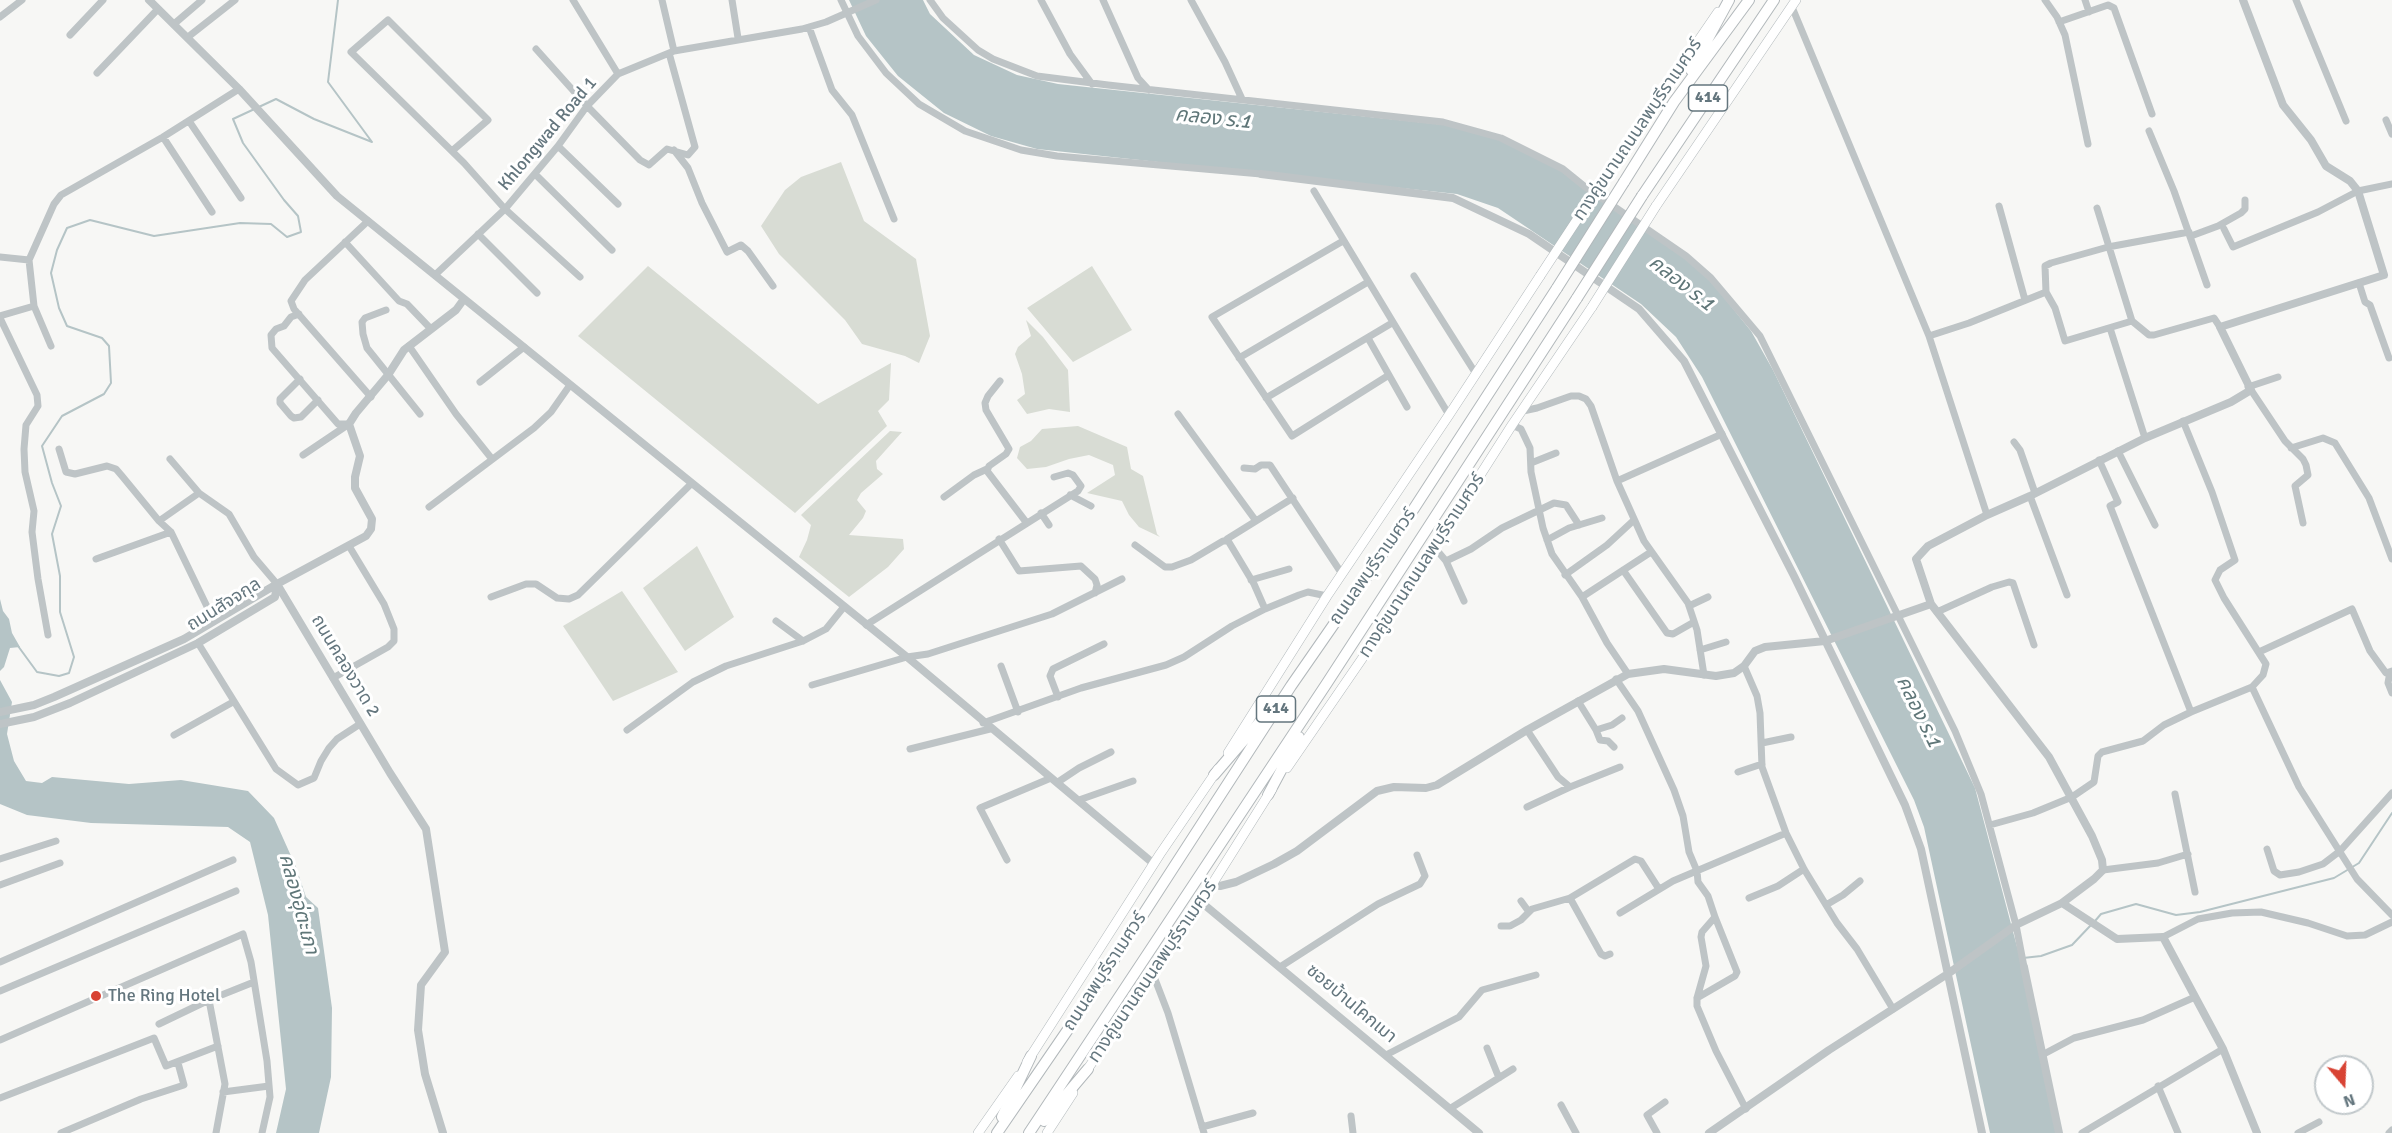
<!DOCTYPE html>
<html>
<head>
<meta charset="utf-8">
<style>
  body { margin:0 }
  #map { position:relative; width:2392px; height:1133px; overflow:hidden; background:#f7f7f5; font-family:Signika,sans-serif }
  canvas { display:block }
  .north { position:absolute; left:2314px; top:1055px; width:60px; height:60px; box-sizing:border-box; background:#fff; border:2px solid #c1c8cb; border-radius:50%; rotate:161deg; font-size:16px; font-weight:700; line-height:24px; text-align:center; color:#64767e }
  .north::after { content:''; display:block; margin:auto; width:21px; height:27px; background:#d84334; clip-path:polygon(50% 0,100% 100%,50% 72%,0 100%) }
</style>
</head>
<body>
<div id="map">
<canvas width="2392" height="1133"></canvas>
<div class="north">N</div>
</div>
<script>
const ctx = document.querySelector('canvas').getContext('2d');
ctx.lineJoin = 'round';
function fill(path, color) {
  ctx.fillStyle = color;
  ctx.fill(path, 'evenodd');
}
function toPath(rows) {
  const path = new Path2D();
  for (const r of rows) {
    path.moveTo(r[0], r[1]);
    for (let i = 2; i < r.length; i += 2) path.lineTo(r[i], r[i + 1]);
  }
  return path;
}
function strokePath(path, color, width, dash) {
  ctx.strokeStyle = color;
  ctx.lineWidth = width;
  ctx.lineCap = dash ? 'butt' : 'round';
  ctx.setLineDash(dash || []);
  ctx.stroke(path);
}
function label(font, color, halo, rows, align = 'center') {
  ctx.font = font + ' Signika,"Noto Sans Thai",sans-serif';
  ctx.lineWidth = 6;
  ctx.setLineDash([]);
  ctx.textBaseline = 'middle';
  ctx.strokeStyle = halo;
  ctx.fillStyle = color;
  for (const [text, x, y, turn = 0] of rows) {
    ctx.save();
    ctx.translate(x, y);
    ctx.rotate((+turn || 0) * Math.PI / 180);
    ctx.textAlign = isNaN(turn) ? turn : align;
    if (halo) ctx.strokeText(text, 0, 0);
    ctx.fillText(text, 0, 0);
    ctx.restore();
  }
}
const green = toPath([
  [841,162,864,221,916,259,930,336,919,363,905,356,862,344,845,320,779,254,761,226,785,190,801,177],
  [648,266,818,404,891,363,889,400,878,411,887,426,795,513,578,336],
  [1092,266,1132,330,1073,362,1027,308],
  [1026,320,1043,337,1068,370,1070,412,1049,409,1027,414,1017,400,1025,394,1022,374,1015,354,1018,347,1031,336],
  [1078,426,1127,447,1131,469,1143,476,1157,534,1160,537,1139,527,1129,515,1122,501,1087,493,1115,475,1113,465,1089,455,1069,459,1046,467,1027,469,1017,458,1020,447,1031,441,1042,429],
  [890,431,902,432,876,461,877,469,883,474,861,493,857,500,866,511,863,518,849,535,903,539,904,549,888,567,849,597,799,557,807,540,811,525,801,515],
  [697,546,734,617,685,651,643,588],
  [622,591,678,672,613,701,563,626]
]);
const water = toPath([
  [849,0,923,0,930,14,974,55,1017,75,1058,84,1445,125,1500,140,1559,168,1685,257,1709,279,1751,331,1773,370,1975,788,2020,958,2056,1133,1990,1133,1924,827,1914,800,1702,377,1676,337,1641,304,1498,208,1457,194,1037,149,991,136,944,113,898,76,866,36],
  [0,599,3,611,9,619,12,633,20,647,10,648,4,667,0,671],
  [0,680,12,702,7,734,14,761,26,781,42,783,52,777,129,784,181,780,248,791,274,818,296,867,306,897,318,908,332,1008,331,1077,319,1133,276,1133,286,1089,268,915,250,842,228,827,91,823,27,815,0,804]
]);
const stream = toPath([
  [18,646,37,672,59,676,69,673,74,657,60,612,60,576,52,534,61,506,52,483,42,446,62,416,104,394,111,383,109,346,102,338,67,326,59,308,51,273,57,250,67,228,90,220,154,236,240,223,271,224,287,237,301,232,298,216,284,200,243,143,233,119,276,99,314,119,372,142,328,82,338,0],
  [2095,921,2101,914,2136,904,2176,915,2200,912,2334,878,2359,863,2392,813],
  [2023,958,2041,956,2072,945,2091,925]
]);
const minor = toPath([
  [573,0,618,74],
  [662,0,674,51],
  [732,0,738,38],
  [841,0,858,36,886,73,919,104,965,131,1021,150,1057,156,1261,174],
  [930,0,943,18,978,50,993,59,1037,76,1108,85,1443,122,1501,138,1563,169,1584,186,1686,256,1711,278,1760,336,1955,731,1981,794,2016,925,2024,967],
  [1041,0,1070,54,1092,84],
  [1103,0,1138,78,1149,90],
  [1191,0,1225,62,1242,99],
  [2045,0,2057,17,2065,35,2088,144],
  [2085,0,2089,12],
  [2296,0,2346,121],
  [1792,7,1929,336,1987,515],
  [0,17,22,0],
  [2059,22,2108,5,2114,8,2152,114],
  [174,24,202,0],
  [809,27,832,90,852,115,894,219],
  [70,35,103,0],
  [188,37,235,0],
  [536,49,587,106,640,160,649,165,667,149,688,155,695,147,669,53],
  [97,73,158,9],
  [2386,120,2392,134],
  [189,121,241,198],
  [2149,131,2174,191,2207,285],
  [163,137,212,212],
  [558,146,618,204],
  [674,150,688,168,702,203,727,252,741,245,748,251,773,286],
  [452,151,488,120,388,20,351,52,464,163,505,209,580,277],
  [535,174,612,250],
  [1314,191,1449,415],
  [1999,206,2025,300],
  [2097,208,2132,321],
  [368,221,305,280,291,301,294,309,371,397],
  [2224,229,2233,247,2318,212,2358,191,2392,184],
  [478,234,537,293],
  [2191,236,2218,226,2241,213,2245,209,2245,200],
  [1343,241,1212,317,1292,436,1389,375],
  [345,242,399,301,407,304,431,329],
  [0,257,29,260,54,204,61,195,163,137,239,89],
  [29,260,34,306,51,346],
  [435,275,505,209,558,146,587,106,618,74,674,51,802,29,826,22,876,0],
  [1414,276,1476,374],
  [2359,283,2365,302,2370,305,2389,358],
  [2046,292,2045,266,2051,263,2108,247,2189,232],
  [386,310,365,318,362,322,363,334,367,348,420,414],
  [299,314,291,317,284,326,276,329,271,335,272,348,338,424,349,424,303,455],
  [0,316,34,306],
  [0,318,37,395,38,406,26,425,24,449,25,472,34,511,32,532,38,579,48,635],
  [2110,328,2145,438],
  [1929,336,1969,323,2046,292,2055,308,2065,341,2132,321,2149,335,2154,335,2214,318,2220,327],
  [1368,338,1407,407],
  [409,346,456,414,492,459],
  [1239,358,1368,282],
  [300,379,280,399,280,403,291,416,294,418,301,417,318,400],
  [1000,381,988,396,985,403,986,410,1009,449,1006,454,989,466,987,471,1026,522],
  [480,382,524,347],
  [2248,387,2278,377],
  [2251,390,2285,441,2303,459,2306,465,2308,475,2295,486,2303,523],
  [1266,398,1392,323],
  [1523,411,1537,408,1571,396,1579,396,1586,399,1591,406,1617,481,1644,541,1688,603,1697,630,1704,675],
  [1178,414,1256,521],
  [1512,425,1521,429,1530,448,1531,472,1543,528,1552,554,1582,597,1607,643,1628,674],
  [2014,442,2020,450,2035,493],
  [2291,448,2323,438,2335,443,2369,498,2392,559],
  [59,449,66,472,75,474,107,466,116,469,122,476,159,521,171,532,214,621],
  [2118,451,2155,525],
  [170,459,199,493,229,514,254,557,277,584],
  [2099,460,2118,502,2110,506,2191,712],
  [1531,463,1556,453],
  [1244,468,1255,469,1261,465,1270,465,1342,574],
  [1617,481,1722,434],
  [1070,495,1091,506],
  [2030,496,2067,595],
  [944,497,974,475,987,469],
  [429,507,534,428,551,412,570,385],
  [1041,513,1049,525],
  [159,521,199,493],
  [999,539,1019,571,1081,566,1095,579,1097,585,1095,593],
  [1547,540,1569,528,1602,518],
  [1135,545,1165,567,1172,567,1191,560,1223,541,1227,541],
  [1435,548,1446,561,1464,601],
  [96,559,171,532],
  [1446,561,1471,549,1502,528,1554,503,1566,505,1579,525],
  [1623,570,1667,633,1673,634,1694,622],
  [1565,575,1607,545,1634,520],
  [1251,580,1289,569],
  [491,597,526,584,536,584,557,598,569,599,578,595,691,484],
  [1582,597,1651,552],
  [1689,606,1708,597],
  [1265,609,1254,584,1227,539,1293,498],
  [1937,612,1992,587,2009,582,2013,583,2034,645],
  [776,621,803,641],
  [866,625,1078,491,1081,486,1073,475,1068,473,1054,477],
  [198,643,276,769,298,785,314,778,321,761,329,748,337,739,360,724],
  [1700,650,1726,642],
  [2259,652,2352,609,2370,651,2386,673,2392,671],
  [1001,666,1018,712],
  [1744,666,1757,696,1760,713,1762,767,1786,833,1804,869,1837,923,1857,949,1893,1009],
  [2390,672,2388,683,2392,693],
  [333,678,388,647,394,641,394,629,384,604,349,546],
  [1616,679,1638,711,1674,790,1683,816,1689,852,1697,871,1698,882,1708,896,1715,917,1702,932,1701,937,1706,966,1697,998,1697,1006,1716,1051,1746,1109],
  [812,685,907,657,928,654,1052,614,1122,579],
  [2252,687,2299,787,2357,879,2392,915],
  [1058,697,1050,676,1053,669,1104,644],
  [1578,701,1596,730,1612,725,1622,718],
  [983,723,1081,688,1166,665,1184,657,1232,626,1265,609,1299,595,1308,592,1327,596],
  [627,730,693,682,726,666,803,641,826,629,843,608],
  [1527,730,1558,777,1570,787],
  [1596,730,1600,740,1608,741,1614,747],
  [174,735,233,702],
  [1762,743,1791,737],
  [910,749,990,729],
  [1738,772,1762,764],
  [1058,782,1079,768,1111,752],
  [2175,794,2195,892],
  [1079,800,1133,781],
  [1527,807,1570,787,1620,767],
  [1990,825,2033,813,2072,797,2094,782,2098,756,2102,752,2143,741,2164,725,2191,712,2252,687,2263,675,2266,664,2224,598,2215,580,2220,570,2235,560,2212,492,2183,421],
  [2267,849,2274,871,2280,875,2299,872,2323,864,2340,851,2392,793],
  [0,859,56,841],
  [1007,860,980,808,1051,778],
  [2103,870,2158,863,2188,854],
  [0,885,60,863],
  [1570,898,1601,954,1605,956,1610,954],
  [1749,898,1778,886,1804,869],
  [1521,901,1529,912],
  [1826,905,1843,895,1860,881],
  [1620,913,1673,881,1786,833],
  [1501,926,1510,926,1521,920,1532,909,1570,898,1635,859,1641,861,1659,889],
  [2163,937,2198,919,2232,913,2261,912,2308,923,2347,936,2365,935,2392,922],
  [0,962,233,860],
  [1280,967,1378,904,1420,884,1425,876,1417,855],
  [1153,974,1168,1013,1204,1133],
  [0,991,236,891],
  [1697,998,1735,976,1737,972,1715,917],
  [209,1000,225,1084,216,1133],
  [159,1024,209,1000,254,982],
  [0,1040,243,934,251,962,267,1061,270,1097,262,1133],
  [1487,1048,1499,1078],
  [1386,1055,1459,1017,1482,990,1536,975],
  [2042,1055,2074,1038,2143,1020,2195,997],
  [2158,1086,2178,1133],
  [223,1092,269,1086],
  [0,1098,154,1038,166,1066,218,1046],
  [1561,1105,1576,1133],
  [1451,1108,1513,1069],
  [1351,1116,1353,1133],
  [1202,1127,1253,1113],
  [61,1133,141,1099,184,1085,178,1063],
  [1657,1133,1647,1115,1665,1102],
  [2082,1133,2223,1049],
  [2298,1133,2319,1122],
  [2389,1133,2392,1130]
]);
const tertiary = toPath([
  [149,0,239,89,337,196,907,657,1154,864],
  [1261,174,1453,198,1529,234,1639,309,1684,361,1794,576,1905,805,1921,849,1982,1133],
  [277,584,390,773,426,829,445,952,421,985,418,1030,425,1074,443,1133],
  [0,712,34,705,54,697,184,639,277,584,366,536,371,529,372,519,355,488,355,477,360,456,349,424,356,413,388,375,404,350,456,310,464,299],
  [0,724,34,717,70,703,198,643,275,597,277,584],
  [1213,883,1220,886,1236,882,1274,864,1297,851,1377,791,1394,787,1426,788,1437,785,1527,730,1628,674,1664,669,1716,676,1734,673,1744,666,1755,651,1765,647,1825,641,1931,604],
  [1201,902,1479,1133],
  [2062,903,2094,879,2103,870,2102,860,2092,836,2049,757,1931,604,1916,559,1928,546,1987,515,2030,496,2145,438,2231,402,2251,390,2220,327,2384,275,2358,191,2350,181,2326,166,2311,140,2283,105,2243,0],
  [2024,967,2059,1133],
  [1709,1133,1829,1050,1949,973,2016,925,2062,903,2117,939,2163,937,2223,1049,2257,1133]
]);
const secondary = toPath([
  [1609,171,1718,12],
  [1656,206,1796,0],
  [1228,753,1327,596,1449,415,1540,276],
  [1287,768,1379,634,1512,425,1592,307],
  [1027,1062,1160,854,1218,769],
  [1085,1073,1201,902,1272,789],
  [978,1133,1018,1076],
  [1047,1133,1073,1093]
]);
const primary = toPath([
  [1691,70,1729,0],
  [1624,182,1674,102,1749,0],
  [1642,196,1774,0],
  [1214,775,1263,718],
  [1268,795,1299,737],
  [1002,1117,1031,1056],
  [1044,1121,1088,1069],
  [997,1133,1080,1012,1291,686,1413,510,1557,288],
  [1029,1133,1327,683,1577,298]
]);
const secondaryBridge = toPath([
  [1540,276,1609,171],
  [1592,307,1656,206]
]);
const primaryBridge = toPath([
  [1557,288,1624,182],
  [1577,298,1642,196]
]);
const markers = [
  [96,996,6,"#d84334"]
];
const shields = [
  [1708,98,39],
  [1276,709,39]
];
const shieldNames = [
  ["414",1708,98],
  ["414",1276,709]
];
const streetNames = [
  ["ทางคู่ขนานถนนลพบุรีราเมศวร์",1638,130,-56],
  ["Khlongwad Road 1",548,134,-50],
  ["ทางคู่ขนานถนนลพบุรีราเมศวร์",1422,566,-57],
  ["ถนนลพบุรีราเมศวร์",1373,567,-55],
  ["ถนนสัจจกุล",224,605,-32],
  ["ถนนคลองวาด 2",345,666,59],
  ["ถนนลพบุรีราเมศวร์",1105,972,-57],
  ["ทางคู่ขนานถนนลพบุรีราเมศวร์",1153,972,-56],
  ["ซอยบ้านโคกเมา",1351,1004,40]
];
const poiNames = [
  ["The Ring Hotel",108,996]
];
const waterNames = [
  ["คลอง ร.1",1213,119,6],
  ["คลอง ร.1",1681,284,38],
  ["คลอง ร.1",1918,712,64],
  ["คลองอุ่ตะเภา",298,904,75]
];
fill(green, '#d8dcd4');
fill(water, '#b5c4c6');
strokePath(stream, '#b5c4c6', 2);
strokePath(secondary, '#b1b8bb', 10);
strokePath(primary, '#b2b8bb', 12);
strokePath(minor, '#bec4c6', 7);
strokePath(tertiary, '#bec4c6', 8);
strokePath(secondary, '#fff', 9);
strokePath(primary, '#fff', 10);
strokePath(secondaryBridge, '#b1b8bb', 10, []);
strokePath(primaryBridge, '#b2b8bb', 12, []);
strokePath(secondaryBridge, '#fff', 9);
strokePath(primaryBridge, '#fff', 10);
for (const [x, y, r, color] of markers) {
  const dot = new Path2D();
  dot.arc(x, y, r, 0, 2 * Math.PI);
  ctx.fillStyle = color;
  ctx.fill(dot);
  strokePath(dot, '#fff', 2);
}
for (const [x, y, w] of shields) {
  const box = new Path2D();
  box.roundRect(x - w / 2, y - 13, w, 26, 4.5);
  ctx.fillStyle = '#fff';
  ctx.fill(box);
  strokePath(box, '#64767e', 1.5);
}
label('bold 16px', '#64767e', null, shieldNames);
label('18px', '#64767e', '#fff', streetNames);
label('18px', '#64767e', '#fff', poiNames, 'left');
label('italic 20px', '#5f7678', '#fff', waterNames);
</script>
</body>
</html>
